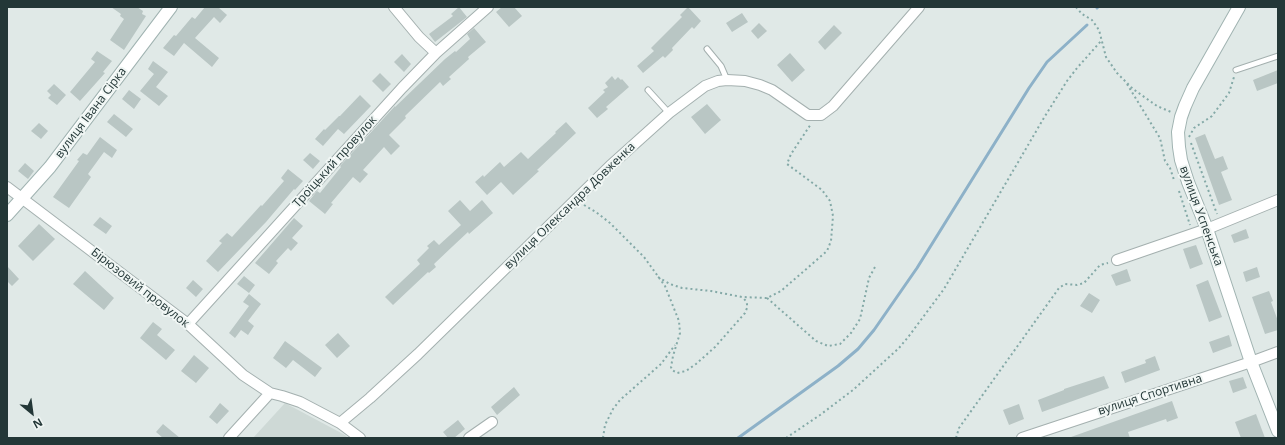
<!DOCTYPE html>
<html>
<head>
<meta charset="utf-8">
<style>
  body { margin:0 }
  #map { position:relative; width:1285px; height:445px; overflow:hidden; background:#e0e9e7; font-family:"Open Sans",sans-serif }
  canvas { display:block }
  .frame { position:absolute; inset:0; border:8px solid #233737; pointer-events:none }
  .north { position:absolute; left:12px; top:393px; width:40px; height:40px; -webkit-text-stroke:3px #f0f6f4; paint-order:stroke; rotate:151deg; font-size:11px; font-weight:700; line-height:16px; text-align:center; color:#233737 }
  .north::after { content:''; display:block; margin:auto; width:14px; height:18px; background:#233737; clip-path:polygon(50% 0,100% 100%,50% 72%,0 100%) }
</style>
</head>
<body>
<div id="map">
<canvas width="1285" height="445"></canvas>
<div class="frame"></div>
<div class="north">N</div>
</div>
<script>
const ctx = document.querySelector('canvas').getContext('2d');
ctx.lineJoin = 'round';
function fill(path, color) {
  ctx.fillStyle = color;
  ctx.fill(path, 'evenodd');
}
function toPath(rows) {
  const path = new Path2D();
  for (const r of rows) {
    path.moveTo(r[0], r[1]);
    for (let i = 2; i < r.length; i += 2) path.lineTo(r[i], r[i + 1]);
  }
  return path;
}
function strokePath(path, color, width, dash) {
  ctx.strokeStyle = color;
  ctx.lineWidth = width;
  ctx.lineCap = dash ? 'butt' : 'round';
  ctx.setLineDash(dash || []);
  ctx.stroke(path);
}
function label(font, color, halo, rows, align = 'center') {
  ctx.font = font + ' "Open Sans",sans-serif';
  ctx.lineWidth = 4;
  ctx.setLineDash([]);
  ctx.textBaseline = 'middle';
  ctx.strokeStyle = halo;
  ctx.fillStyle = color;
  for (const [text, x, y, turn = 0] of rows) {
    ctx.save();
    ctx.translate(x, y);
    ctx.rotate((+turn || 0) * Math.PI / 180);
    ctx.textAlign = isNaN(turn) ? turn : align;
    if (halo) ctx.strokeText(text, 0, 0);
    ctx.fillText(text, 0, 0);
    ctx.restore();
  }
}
const built = toPath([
  [285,403,345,435,348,438,253,438]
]);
const stream = toPath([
  [1097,8,1098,7],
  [738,438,838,366,858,349,874,330,917,268,1029,88,1047,62,1087,25]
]);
const building = toPath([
  [111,7,137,7,143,11,142,14,146,16,124,50,110,40,124,19,120,16,121,14],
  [205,7,218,7,227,15,220,23,214,17,195,38,219,58,212,67,184,43,174,56,163,48,174,35,176,36,192,17,195,19],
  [459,7,467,17,435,42,429,34,453,16,451,14],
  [502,7,514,7,522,16,509,27,496,12],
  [688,7,701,21,694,29,692,27,672,48,673,50,665,58,663,56,643,73,637,66,654,51,651,48,682,17,680,15],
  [742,13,748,22,732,32,726,23],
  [759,23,767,31,758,39,751,31],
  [834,25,842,33,825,50,818,42],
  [474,28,486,42,468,57,469,59,449,77,451,79,443,86,440,82,405,116,406,118,389,135,400,146,391,155,384,147,363,170,368,174,360,183,353,177,331,203,333,204,325,214,309,201,317,191,320,193,341,167,340,166,395,106,395,107,445,59,455,51,456,52,470,39,467,34],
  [97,51,112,61,103,72,105,73,80,101,70,92,95,62,91,59],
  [790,53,805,70,792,82,777,65],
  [402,54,411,64,404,72,394,62],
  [153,61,168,72,156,87,168,96,159,106,140,91,154,74,148,69],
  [1278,70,1278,83,1257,91,1253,80],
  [380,73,391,84,383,92,372,81],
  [612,76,615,80,618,77,621,80,622,79,629,87,606,107,608,109,597,118,588,108,605,92,603,90,608,87,605,83],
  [54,84,66,95,57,105,48,98,51,95,47,91],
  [129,90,141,99,134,109,122,99],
  [360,95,371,106,344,134,338,129,323,146,315,139,324,129,325,130,339,116,340,116],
  [707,104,721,120,705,134,691,117],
  [114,114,133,129,126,137,107,122],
  [566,122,576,133,537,170,539,171,513,195,501,182,487,195,475,182,483,175,484,177,500,162,504,167,521,152,528,159,556,133,555,132],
  [39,123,48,131,41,139,31,131],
  [1205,134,1215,159,1223,156,1228,169,1221,172,1232,200,1219,205,1195,138],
  [100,137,117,150,112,158,104,152,88,174,91,177,69,208,53,197,79,161,77,160,83,153,87,155],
  [310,153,320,161,313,169,303,160],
  [25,163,34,171,28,179,18,171],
  [288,169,303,181,295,190,294,189,266,222,218,272,206,261,222,243,219,241,227,233,232,237,261,205,262,206,284,181,281,178],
  [460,200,470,211,482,200,493,213,469,234,468,232,453,246,434,264,436,267,429,273,428,272,393,305,385,297,420,264,417,260,429,248,427,246,434,240,439,245,461,225,448,211],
  [100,217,112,226,106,234,93,225],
  [294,218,303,226,292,238,298,243,291,251,288,248,276,261,278,263,269,274,255,263],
  [39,224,55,239,33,261,18,246],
  [1246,229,1249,238,1234,243,1231,235],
  [1196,245,1203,264,1190,269,1183,249],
  [7,266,19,279,12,286,7,281],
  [1257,267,1260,277,1246,282,1243,272],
  [1127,269,1131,281,1116,286,1111,275],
  [85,271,114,298,104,310,73,284],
  [244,276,255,285,249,293,237,284],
  [193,280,203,289,196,297,186,288],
  [1208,280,1222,317,1209,322,1196,285],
  [1269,291,1273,301,1271,302,1278,321,1278,330,1265,334,1252,297],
  [1089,293,1100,300,1092,313,1080,306],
  [249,294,261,304,248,321,254,326,248,335,241,330,235,338,229,333,249,306,243,302],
  [153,322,162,329,157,335,175,350,166,360,140,338],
  [338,333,350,346,337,358,325,345],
  [1229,335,1232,346,1213,353,1209,342],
  [285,341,322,368,315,377,293,360,286,368,273,358],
  [194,355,209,368,196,383,181,371],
  [1155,356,1160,370,1125,383,1121,372,1146,363,1145,360],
  [1104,376,1109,388,1042,412,1038,400,1064,390,1064,389],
  [1243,377,1247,388,1233,393,1229,381],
  [514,387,520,395,497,415,491,407],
  [1172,401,1178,418,1167,422,1166,419,1128,432,1130,438,1071,438,1071,437],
  [220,403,229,411,217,424,209,417],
  [1019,404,1024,419,1009,425,1003,410],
  [1256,414,1265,438,1241,438,1235,422],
  [458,420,465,429,454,438,448,438,443,432],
  [163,424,180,438,163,438,156,432]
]);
const path = toPath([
  [1076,7,1082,14,1092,20,1099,30,1106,57,1117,73,1133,89,1157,106,1171,112],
  [1127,84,1160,138,1165,161,1170,168,1174,180],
  [1189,137,1194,128,1212,116,1229,93,1234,77],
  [1191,143,1217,214],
  [1179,191,1190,225],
  [584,205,596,212,610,223,644,257,665,286,679,321,680,333,673,356,671,367,672,370,677,373,686,371,696,364,715,347,745,313,747,308,747,304,746,301,742,297],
  [658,277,670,284,682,288,711,291,742,297,767,298,781,291,827,251,831,241,833,216,830,201,822,190,787,164,791,154,811,124],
  [767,298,816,341,828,346,840,344,851,333,860,319,869,278,875,267],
  [603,438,605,425,613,409,620,400,661,364,675,345],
  [786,438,820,415,853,390,899,348,909,336,944,289,1045,116,1067,81,1077,68,1101,41],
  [956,438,959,428,1059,288,1065,284,1077,285,1084,283,1100,265,1108,263]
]);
const lane = toPath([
  [707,49,721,66,727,80],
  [1236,70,1278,56],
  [648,90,669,113]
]);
const street = toPath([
  [394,7,419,37,436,53],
  [7,187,188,324,243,375,270,393],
  [1117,260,1207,229,1278,200],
  [188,324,402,88,436,53,488,7],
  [340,423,360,438],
  [229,438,270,393,282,396,300,402,340,423,370,398,418,354,610,166,669,113,705,86,718,81,727,80,745,81,760,85,772,90,808,115,821,115,833,106,919,7],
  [469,438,492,422],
  [1022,438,1251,362,1278,352]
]);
const secondary = toPath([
  [1239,7,1193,88,1185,106,1181,117,1178,132,1179,147,1181,160,1188,182,1207,229,1251,362,1278,431],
  [7,215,50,167,171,7]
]);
const streetNames = [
  ["вулиця Івана Сірка",91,113,-53],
  ["Троїцький провулок",335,162,-48],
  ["вулиця Олександра Довженка",570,206,-44],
  ["вулиця Успенська",1201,216,70],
  ["Бірюзовий провулок",140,288,38],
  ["вулиця Спортивна",1150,395,-18]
];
fill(built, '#ced9d6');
strokePath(stream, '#8db1c8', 3);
fill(building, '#b9c6c4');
strokePath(lane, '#a4b0af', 7);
strokePath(street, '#a4b0af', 12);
strokePath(secondary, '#a0b3b1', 14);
strokePath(path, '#84a9a7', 2, [2, 3]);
strokePath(lane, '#fff', 5);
strokePath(street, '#fff', 10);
strokePath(secondary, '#fff', 12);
label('12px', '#233737', '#f0f6f4', streetNames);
</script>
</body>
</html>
